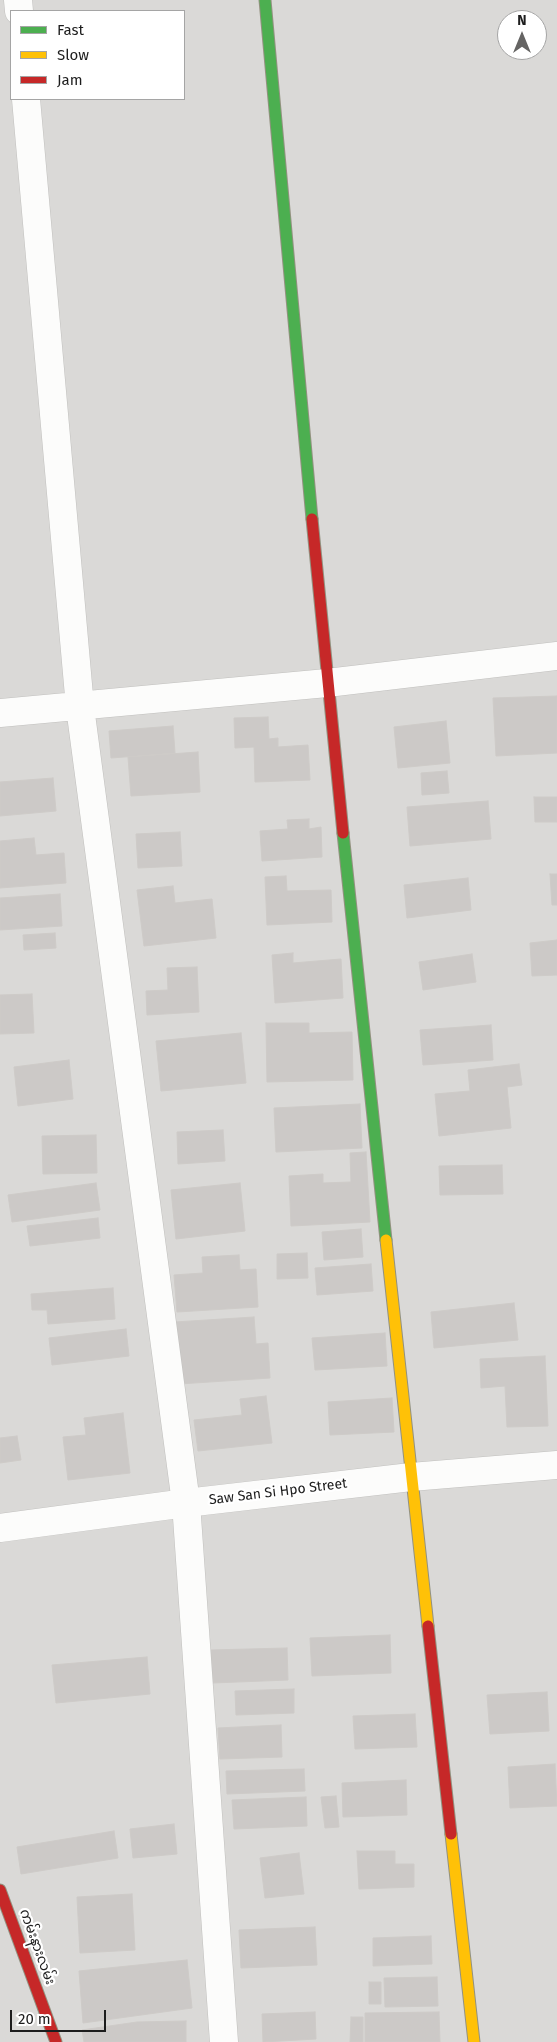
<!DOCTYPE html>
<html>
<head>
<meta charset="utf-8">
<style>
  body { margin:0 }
  #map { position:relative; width:557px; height:2042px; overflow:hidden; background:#ebe9e6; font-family:"Fira Sans",sans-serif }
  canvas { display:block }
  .legend { position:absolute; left:10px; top:10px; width:175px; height:90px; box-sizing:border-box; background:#fff; border:1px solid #a5a5a5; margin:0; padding:6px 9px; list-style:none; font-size:15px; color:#1d1d1d }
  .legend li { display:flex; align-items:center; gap:10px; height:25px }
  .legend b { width:25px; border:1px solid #a5a5a5 }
  .north { position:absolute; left:497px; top:10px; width:50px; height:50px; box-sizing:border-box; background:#fff; border:1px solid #a5a5a5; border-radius:50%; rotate:0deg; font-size:14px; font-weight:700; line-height:20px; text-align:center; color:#1d1d1d }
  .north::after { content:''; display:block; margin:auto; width:18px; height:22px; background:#656463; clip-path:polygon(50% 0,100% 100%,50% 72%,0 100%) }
  .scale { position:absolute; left:10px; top:2010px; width:96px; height:22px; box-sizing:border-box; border:2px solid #1d1d1d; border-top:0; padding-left:6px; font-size:15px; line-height:18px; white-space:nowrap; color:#1d1d1d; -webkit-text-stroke:4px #fff; paint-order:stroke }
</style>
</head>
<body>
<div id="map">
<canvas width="557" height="2042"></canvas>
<ul class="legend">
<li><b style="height:6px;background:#4caf50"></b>Fast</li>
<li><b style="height:6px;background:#ffc107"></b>Slow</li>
<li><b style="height:6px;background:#c62828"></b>Jam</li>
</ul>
<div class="north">N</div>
<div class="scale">20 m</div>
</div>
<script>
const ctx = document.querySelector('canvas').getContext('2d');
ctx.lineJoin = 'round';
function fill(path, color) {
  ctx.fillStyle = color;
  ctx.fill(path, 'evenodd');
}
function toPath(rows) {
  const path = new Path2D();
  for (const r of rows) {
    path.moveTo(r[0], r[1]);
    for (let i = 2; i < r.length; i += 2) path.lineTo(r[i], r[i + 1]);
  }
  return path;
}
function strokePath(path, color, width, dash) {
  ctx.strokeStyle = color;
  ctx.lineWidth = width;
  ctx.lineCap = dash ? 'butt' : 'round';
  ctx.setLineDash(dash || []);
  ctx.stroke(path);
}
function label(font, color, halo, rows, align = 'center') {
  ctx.font = font + ' "Fira Sans","Noto Sans Myanmar",sans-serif';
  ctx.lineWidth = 4.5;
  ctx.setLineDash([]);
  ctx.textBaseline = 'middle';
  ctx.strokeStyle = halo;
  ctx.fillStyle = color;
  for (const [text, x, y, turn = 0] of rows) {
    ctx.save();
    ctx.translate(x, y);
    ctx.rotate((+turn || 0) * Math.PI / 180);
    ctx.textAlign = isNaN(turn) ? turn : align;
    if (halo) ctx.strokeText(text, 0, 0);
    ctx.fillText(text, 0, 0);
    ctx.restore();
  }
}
const residential = toPath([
  [0,0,557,0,557,2042,0,2042],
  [11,11,184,11,184,99,11,99],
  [507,20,537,20,537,50,507,50]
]);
const building = toPath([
  [557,696,557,753,496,756,493,698,557,696],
  [268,717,269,739,278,738,278,747,308,745,310,780,255,782,254,747,235,748,234,718,268,717],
  [446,721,450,763,398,768,394,727,446,721],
  [173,726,175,753,111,758,109,731,173,726],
  [198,752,200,792,131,796,128,757,198,752],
  [447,771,449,793,422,795,421,773,447,771],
  [53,778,56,811,0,816,0,782,53,778],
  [534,797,557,797,557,822,535,822,534,797],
  [488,801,491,839,410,846,407,807,488,801],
  [309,819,309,829,321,827,322,857,262,861,260,831,288,829,287,820,309,819],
  [180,832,182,866,138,868,136,834,180,832],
  [34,838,36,855,64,853,66,883,0,888,0,841,34,838],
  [550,874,557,874,557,905,552,905,550,874],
  [286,876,287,891,331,890,332,922,267,925,265,877,286,876],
  [468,878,471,910,407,918,404,885,468,878],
  [173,886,175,903,212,899,216,938,144,946,137,890,173,886],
  [60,894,62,926,0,930,0,898,60,894],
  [55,933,56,948,24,950,23,935,55,933],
  [557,940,557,975,532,976,530,943,557,940],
  [293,953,293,963,341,959,343,998,275,1003,272,955,293,953],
  [472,954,476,982,423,990,419,962,472,954],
  [197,967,199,1012,147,1015,146,991,168,990,167,968,197,967],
  [32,994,34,1033,0,1034,0,995,32,994],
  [266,1023,309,1023,309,1033,352,1032,353,1080,267,1082,266,1023],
  [491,1025,493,1060,423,1065,420,1030,491,1025],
  [241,1033,246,1083,161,1091,156,1041,241,1033],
  [69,1060,73,1099,18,1106,14,1067,69,1060],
  [519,1064,522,1085,507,1087,511,1128,439,1136,435,1094,470,1091,468,1070,519,1064],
  [360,1104,362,1148,276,1152,274,1108,360,1104],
  [223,1130,225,1161,178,1164,177,1132,223,1130],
  [96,1135,97,1173,43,1174,42,1136,96,1135],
  [366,1152,370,1222,291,1226,289,1176,323,1174,323,1183,351,1182,350,1153,366,1152],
  [502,1165,503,1194,440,1195,439,1166,502,1165],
  [96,1183,100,1210,12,1222,8,1195,96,1183],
  [240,1183,245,1231,176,1239,171,1190,240,1183],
  [98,1218,100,1238,30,1246,27,1226,98,1218],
  [361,1229,363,1257,324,1260,322,1232,361,1229],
  [307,1253,308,1278,277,1279,277,1254,307,1253],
  [239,1255,240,1270,256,1269,258,1307,177,1312,174,1275,203,1273,202,1257,239,1255],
  [371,1264,373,1291,317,1295,315,1268,371,1264],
  [113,1288,115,1319,48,1324,47,1310,32,1310,31,1294,113,1288],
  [514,1303,518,1340,434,1348,431,1312,514,1303],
  [254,1317,256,1344,268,1343,270,1378,179,1384,175,1322,254,1317],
  [126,1329,129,1356,52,1365,49,1338,126,1329],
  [385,1333,387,1366,315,1370,312,1338,385,1333],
  [545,1356,548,1426,507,1427,505,1386,481,1388,480,1359,545,1356],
  [266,1396,272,1443,198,1451,194,1420,242,1415,240,1399,266,1396],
  [392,1398,394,1432,330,1435,328,1402,392,1398],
  [123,1413,130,1473,68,1480,63,1437,86,1435,84,1418,123,1413],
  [17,1436,21,1460,0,1463,0,1438,17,1436],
  [390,1635,391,1673,312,1676,310,1638,390,1635],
  [287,1648,288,1680,212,1683,211,1650,287,1648],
  [147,1657,150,1694,56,1703,52,1665,147,1657],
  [294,1689,294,1713,236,1715,235,1691,294,1689],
  [547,1692,549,1731,490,1734,487,1695,547,1692],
  [415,1714,417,1747,355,1749,353,1716,415,1714],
  [281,1725,282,1757,220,1759,218,1728,281,1725],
  [555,1764,557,1806,510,1808,508,1767,555,1764],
  [304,1769,305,1791,227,1794,226,1771,304,1769],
  [406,1780,407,1815,343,1817,342,1783,406,1780],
  [336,1796,339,1827,325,1828,321,1797,336,1796],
  [306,1797,307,1826,234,1829,232,1800,306,1797],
  [174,1824,177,1854,133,1858,130,1829,174,1824],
  [114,1831,118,1858,21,1874,17,1847,114,1831],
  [357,1851,395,1851,395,1864,414,1864,414,1887,359,1889,357,1851],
  [299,1853,304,1894,265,1898,260,1858,299,1853],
  [132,1894,135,1950,80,1953,77,1897,132,1894],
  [315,1927,317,1965,241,1968,239,1930,315,1927],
  [431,1936,432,1964,373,1966,373,1938,431,1936],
  [187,1960,192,2008,83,2023,79,1971,187,1960],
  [437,1977,438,2006,385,2007,384,1978,437,1977],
  [369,1982,381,1982,381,2004,369,2004,369,1982],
  [315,2012,316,2039,263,2042,262,2014,315,2012],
  [439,2012,440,2042,365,2042,365,2013,439,2012],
  [351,2017,363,2017,363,2042,350,2042,351,2017],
  [186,2021,186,2042,84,2042,82,2030,137,2022,186,2021]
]);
const street = toPath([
  [18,0,19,11],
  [26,99,80,707,186,1503,224,2042],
  [0,713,327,683,557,656],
  [0,1528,186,1503,411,1477,557,1465]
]);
const fast = toPath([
  [265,0,312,519],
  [343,833,386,1240]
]);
const slow = toPath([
  [386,1240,428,1626],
  [451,1834,474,2042]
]);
const jam = toPath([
  [312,519,343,833],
  [428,1626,451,1834],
  [0,1890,56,2042]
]);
const streetNames = [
  ["Saw San Si Hpo Street",278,1492,-7],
  ["ကမ်းနားလမ်း",37,1947,70]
];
fill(residential, '#dad9d7');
fill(building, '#ccc9c7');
strokePath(building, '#cecbc8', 1);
strokePath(street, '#c1c0be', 29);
strokePath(fast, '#939280', 13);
strokePath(slow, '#939280', 13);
strokePath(jam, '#939280', 13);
strokePath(street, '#fcfcfb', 28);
strokePath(fast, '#4caf50', 11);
strokePath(slow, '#ffc107', 11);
strokePath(jam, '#c62828', 11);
label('14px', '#1d1d1d', '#fff', streetNames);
</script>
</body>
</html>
